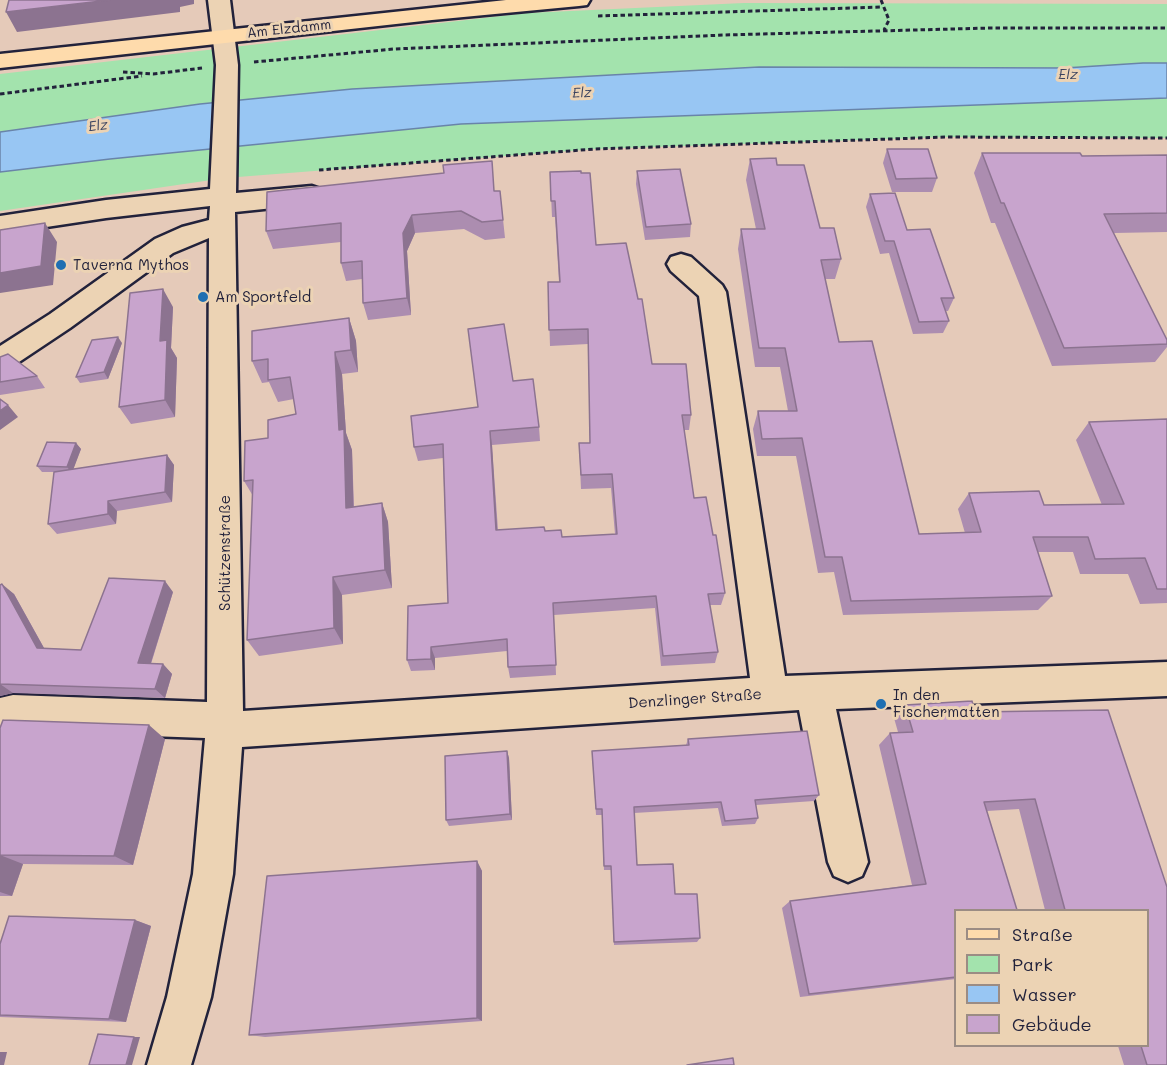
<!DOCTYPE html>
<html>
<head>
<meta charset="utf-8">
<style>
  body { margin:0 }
  #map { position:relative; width:1167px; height:1065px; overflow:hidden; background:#e5cab9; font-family:Mali,sans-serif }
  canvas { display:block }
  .legend { position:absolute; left:954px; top:909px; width:195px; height:138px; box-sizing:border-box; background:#ecd3b4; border:2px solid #9b8c84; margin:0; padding:8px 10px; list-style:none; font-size:18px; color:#22223b }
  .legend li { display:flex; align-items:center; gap:12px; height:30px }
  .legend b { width:30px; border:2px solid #9b8c84 }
</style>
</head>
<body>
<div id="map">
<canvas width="1167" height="1065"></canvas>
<ul class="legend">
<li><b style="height:8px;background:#fedbac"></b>Straße</li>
<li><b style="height:16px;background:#a3e3ad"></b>Park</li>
<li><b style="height:16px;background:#98c6f3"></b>Wasser</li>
<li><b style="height:16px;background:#c8a4cd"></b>Gebäude</li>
</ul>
</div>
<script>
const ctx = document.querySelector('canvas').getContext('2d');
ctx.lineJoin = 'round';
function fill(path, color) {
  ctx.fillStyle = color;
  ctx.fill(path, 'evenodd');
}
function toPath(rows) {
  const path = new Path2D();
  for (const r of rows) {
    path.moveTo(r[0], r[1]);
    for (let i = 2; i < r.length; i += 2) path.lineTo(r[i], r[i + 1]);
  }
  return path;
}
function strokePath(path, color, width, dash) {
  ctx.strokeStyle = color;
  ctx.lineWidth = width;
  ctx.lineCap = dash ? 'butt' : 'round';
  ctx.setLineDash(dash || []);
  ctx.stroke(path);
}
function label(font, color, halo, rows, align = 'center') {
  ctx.font = font + ' Mali,sans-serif';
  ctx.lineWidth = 6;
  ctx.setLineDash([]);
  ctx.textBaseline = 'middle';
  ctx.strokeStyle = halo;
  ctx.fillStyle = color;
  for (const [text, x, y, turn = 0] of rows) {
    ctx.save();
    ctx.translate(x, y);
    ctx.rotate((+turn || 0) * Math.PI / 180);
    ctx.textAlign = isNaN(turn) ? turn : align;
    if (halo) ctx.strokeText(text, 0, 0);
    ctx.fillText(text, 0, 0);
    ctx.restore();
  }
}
const green = toPath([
  [744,3,1167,4,1167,63,1065,68,759,67,352,89,200,104,0,132,0,74,527,13],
  [1167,98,1167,138,948,137,595,149,225,178,0,211,0,172,110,159,461,124]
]);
const water = toPath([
  [1143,63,1167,63,1167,98,461,124,110,159,0,172,0,132,200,104,352,89,759,67,1065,68,1143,63]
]);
const path = toPath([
  [881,0,889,20,884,30],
  [598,16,882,7],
  [254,62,394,49,724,35,991,28,1167,28],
  [123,72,153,74,202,68],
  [0,94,142,76],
  [319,170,595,149,948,137,1167,138]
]);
const minor = toPath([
  [208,0,230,0,238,65,236,193,312,186,321,189,325,195,321,201,312,204,235,212,243,711,750,678,699,296,671,271,667,264,671,257,681,254,691,257,722,285,726,292,785,676,1167,662,1167,696,836,709,868,862,862,876,848,882,834,876,828,862,799,710,242,747,233,874,211,997,191,1065,147,1065,167,997,193,874,205,738,13,731,0,734,0,698,13,695,207,702,209,238,173,253,70,328,10,368,0,371,0,346,50,314,155,239,182,227,209,220,210,206,106,218,0,234,0,216,106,200,210,189,216,65,208,0]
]);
const major = toPath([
  [506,0,590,0,587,5,579,6,432,20,0,68,0,54,506,0]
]);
const wall = toPath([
  [887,149,937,178,932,192,892,192,883,163],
  [982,153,1082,156,1167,155,1167,232,1114,233,1167,340,1167,347,1155,362,1052,366,995,223,991,223,974,173],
  [750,159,777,165,841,259,835,279,825,279,839,342,919,534,965,533,958,509,969,493,1044,505,1102,505,1076,440,1089,422,1167,419,1167,603,1140,604,1128,574,1080,574,1073,552,1038,552,1052,596,1038,610,843,615,834,572,818,573,796,456,757,456,753,429,758,411,788,411,780,367,755,367,738,249,741,229,756,229,746,180],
  [637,171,691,224,690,237,645,240,636,184],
  [550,172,596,245,652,364,691,415,689,430,684,430,694,498,713,535,725,593,721,605,710,605,718,652,715,663,661,666,655,608,554,615,556,675,510,678,508,667,507,651,435,658,435,670,411,671,407,660,448,603,443,458,418,461,414,447,478,407,513,381,539,427,540,441,492,445,498,530,545,531,562,537,615,534,611,488,581,489,579,443,590,443,588,344,550,346,548,282,559,282,555,217,552,217],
  [494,191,500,191,505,238,485,240,464,229,415,233,407,251,411,315,368,320,363,303,362,279,346,281,341,263,341,242,273,249,266,231],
  [870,194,907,230,954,298,948,311,945,311,949,321,943,333,913,334,889,253,880,254,866,207],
  [173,307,171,348,177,358,175,417,131,424,119,407],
  [349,318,356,341,358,372,342,374,346,433,352,450,354,507,382,503,388,522,392,588,342,595,343,644,259,656,247,640,253,496,244,481,268,438,296,414,294,399,278,402,269,382,262,383,252,361],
  [122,343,108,379,80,383,76,377],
  [0,357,37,376,45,388,0,395],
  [76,443,81,449,73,469,167,455,174,465,172,502,117,511,116,524,57,534,48,524,54,472,42,472,37,466],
  [0,585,14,594,44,648,81,650,173,592,151,664,163,664,172,674,165,698,13,693,0,696],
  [972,701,975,712,1108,710,1167,887,1167,1065,1124,1065,1118,1046,1148,1046,1148,910,1045,910,1019,809,987,811,1017,910,956,910,956,979,800,997,782,908,790,901,912,885,879,745,890,733,898,732,894,718,905,705],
  [0,728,165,739,133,865,23,864,12,896,0,896],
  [688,739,819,795,814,801,756,805,758,818,755,824,722,826,718,808,634,813,637,865,675,894,700,938,697,942,614,945,611,870,604,870,602,815,596,815,592,751,686,745],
  [507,751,509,758,512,820,449,826,446,820],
  [477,861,482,871,482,1021,265,1037,249,1035],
  [135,920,151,926,126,1022,0,1017,0,944]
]);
const shadedWall = toPath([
  [110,0,194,0,194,4,180,7,180,12,17,32,6,12],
  [412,215,415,233,407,251,411,315,407,298,403,233],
  [45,223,57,242,53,285,0,293,0,273],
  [163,289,173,307,171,348,177,358,175,417,165,400,160,341],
  [349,318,356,341,358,372,351,350],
  [118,337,122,343,108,379,104,372],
  [335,352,342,374,346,433,352,450,354,527,346,508,339,430],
  [8,405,18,417,0,430,0,411],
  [490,431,492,445,498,543,496,530],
  [76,443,81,449,72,473,67,467],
  [167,455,174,465,172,502,165,492],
  [108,501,117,511,116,524,108,514],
  [382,503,388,522,392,588,385,570],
  [333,577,342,595,343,644,334,628],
  [165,581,173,592,148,672,138,663],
  [2,584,14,594,49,657,37,648],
  [431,647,435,658,435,670,431,659],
  [163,664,172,674,165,698,155,689],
  [0,684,13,693,0,696],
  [149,725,165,739,133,865,114,856],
  [507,751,509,758,512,820,510,814],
  [0,855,23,864,12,896,0,892],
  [477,861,482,871,482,1021,477,1018],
  [135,920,151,926,126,1022,109,1019],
  [134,1037,140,1037,132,1065,126,1065],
  [0,1052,7,1052,4,1065,0,1065]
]);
const building = toPath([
  [9,0,110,0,6,12,9,0],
  [887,149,928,149,937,178,896,179,887,149],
  [982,153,1080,153,1082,156,1167,155,1167,213,1104,214,1167,340,1167,344,1064,348,1004,203,1001,203,982,153],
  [776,158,777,165,804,165,820,228,834,228,841,259,821,260,839,342,872,341,919,534,981,532,969,493,1039,491,1044,505,1124,504,1089,422,1167,419,1167,589,1157,589,1145,558,1095,559,1088,537,1033,537,1052,596,851,601,842,557,825,557,802,438,762,439,758,411,797,411,785,348,759,348,741,229,765,229,750,159,776,158],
  [492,161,494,191,500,191,503,220,482,222,461,211,412,215,403,233,407,298,363,303,362,261,341,263,341,223,266,231,267,192,444,173,443,165,492,161],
  [680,169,691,224,646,227,637,171,680,169],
  [581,171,581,173,590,173,596,245,626,243,638,299,642,299,652,364,686,364,691,415,682,415,694,498,706,497,713,535,716,535,725,593,708,594,718,652,663,656,656,596,553,603,556,665,508,667,507,639,431,647,431,659,407,660,408,606,448,603,443,444,414,447,411,416,478,407,468,329,504,324,513,381,533,379,539,427,490,431,496,530,544,527,545,531,561,530,562,537,617,534,612,474,581,475,579,443,590,443,588,329,549,330,548,282,560,282,555,201,551,201,550,172,581,171],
  [895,193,907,230,930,229,954,298,941,298,949,321,919,322,894,241,885,241,870,194,895,193],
  [45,223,41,266,0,273,0,230,45,223],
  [163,289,160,341,167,340,165,400,119,407,130,293,163,289],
  [349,318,351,350,335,352,339,430,344,429,346,508,382,503,385,570,333,577,334,628,247,640,253,480,244,481,245,441,268,438,268,420,296,414,290,377,268,380,268,359,252,361,252,331,349,318],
  [118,337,104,372,76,377,92,340,118,337],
  [8,354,37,376,0,382,0,357,8,354],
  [0,399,8,405,0,411,0,399],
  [47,442,76,443,67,467,37,466,47,442],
  [167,455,165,492,108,501,108,514,48,524,54,472,167,455],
  [109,578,165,581,138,663,163,664,155,689,0,684,0,585,2,584,37,648,81,650,109,578],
  [972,701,975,712,1108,710,1167,887,1167,1065,1147,1065,1141,1046,1148,1046,1148,910,1065,910,1035,799,984,802,1017,910,956,910,956,977,809,994,790,901,926,884,890,733,913,732,905,705,972,701],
  [3,720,149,725,114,856,0,855,0,728,3,720],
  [807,731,819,795,755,800,758,818,725,821,721,802,634,807,637,865,673,864,675,894,697,894,700,938,614,942,611,866,604,866,602,809,596,809,592,751,689,745,688,739,807,731],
  [507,751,510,814,446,820,445,756,507,751],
  [477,861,477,1018,249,1035,267,876,477,861],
  [9,916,135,920,109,1019,0,1015,0,944,9,916],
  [98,1034,134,1037,126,1065,89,1065,98,1034],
  [733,1058,734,1065,687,1065,733,1058]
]);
const markers = [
  [61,265,6,"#1f6fb2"],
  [203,297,6,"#1f6fb2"],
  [881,704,6,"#1f6fb2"]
];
const farStreetnames = [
  ["Am Elzdamm",289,29,-6]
];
const farWaternames = [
  ["Elz",1068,75],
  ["Elz",582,93,-3],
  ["Elz",98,126,-8]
];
const poiNames = [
  ["Taverna Mythos",73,265],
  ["Am Sportfeld",215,297],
  ["In den",893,695],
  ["Fischermatten",893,712]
];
const streetNames = [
  ["Schützenstraße",225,553,-90],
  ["Denzlinger Straße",695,699,-4]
];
fill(green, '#a3e3ad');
fill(water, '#98c6f3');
strokePath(water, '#6984a9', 1.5);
strokePath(minor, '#22223b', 5);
strokePath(major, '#22223b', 5);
strokePath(path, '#22223b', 3, [4.5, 3]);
fill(minor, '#ecd3b4');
fill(major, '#fedbac');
fill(wall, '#ac8db0');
fill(shadedWall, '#8c7390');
fill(building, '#c8a4cd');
strokePath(building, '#8c7390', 1.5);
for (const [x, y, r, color] of markers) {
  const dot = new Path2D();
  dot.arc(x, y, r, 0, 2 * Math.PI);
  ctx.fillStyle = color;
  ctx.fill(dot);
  strokePath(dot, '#ecd3b4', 2);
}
label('14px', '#22223b', '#ecd3b4', farStreetnames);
label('italic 14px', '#3a4360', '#ecd3b4', farWaternames);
label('15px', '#22223b', '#ecd3b4', poiNames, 'left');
label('15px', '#22223b', '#ecd3b4', streetNames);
</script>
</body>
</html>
